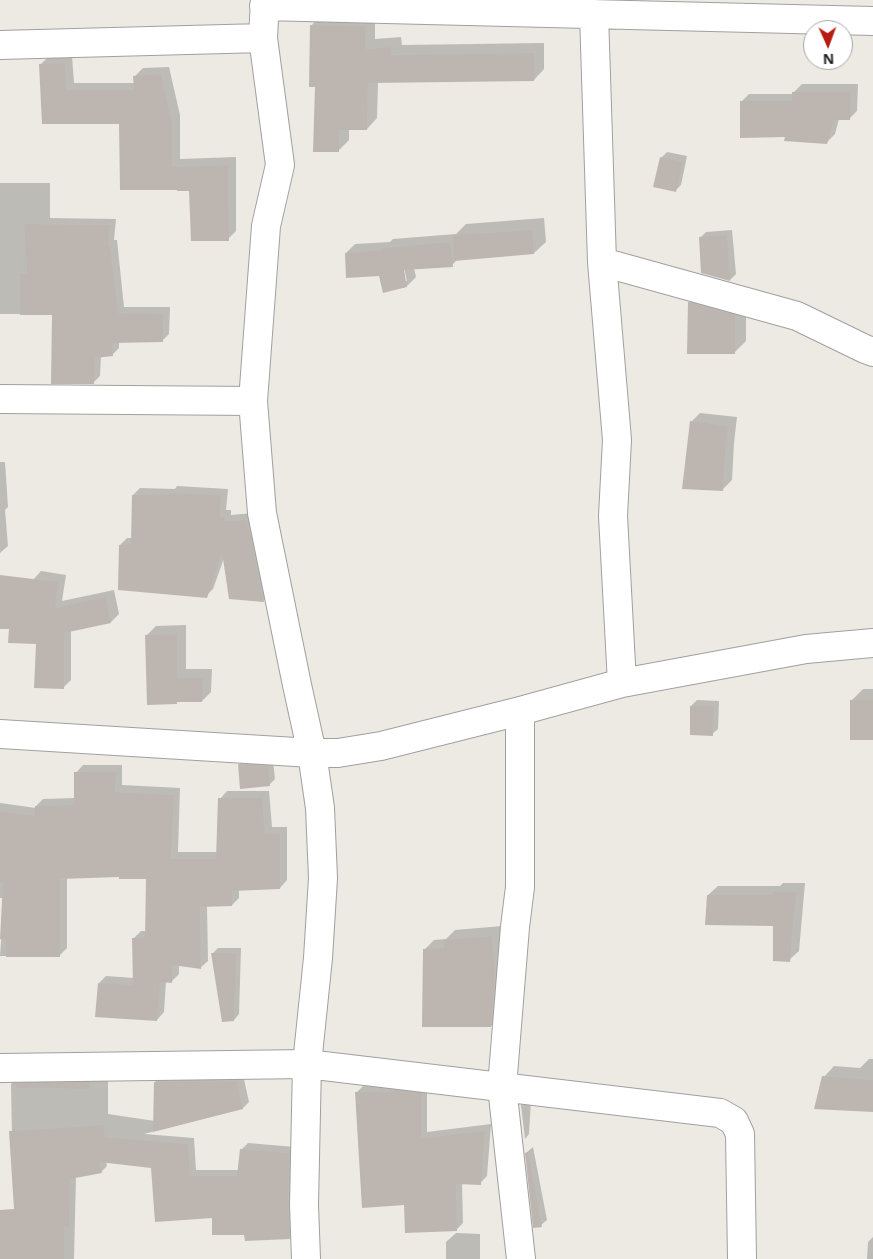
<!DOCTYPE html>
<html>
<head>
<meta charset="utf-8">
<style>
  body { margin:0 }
  #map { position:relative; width:873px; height:1259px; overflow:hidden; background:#edeae3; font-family:"Open Sans",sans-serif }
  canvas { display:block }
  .north { position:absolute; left:803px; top:20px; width:50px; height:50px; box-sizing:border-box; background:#fff; border:1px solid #a4a4a4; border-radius:50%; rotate:178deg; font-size:14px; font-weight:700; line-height:20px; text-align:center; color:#1c1c1c }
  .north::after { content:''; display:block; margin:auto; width:18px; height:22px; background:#b81b11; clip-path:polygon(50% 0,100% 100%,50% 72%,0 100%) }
</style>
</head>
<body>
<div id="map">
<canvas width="873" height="1259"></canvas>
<div class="north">N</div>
</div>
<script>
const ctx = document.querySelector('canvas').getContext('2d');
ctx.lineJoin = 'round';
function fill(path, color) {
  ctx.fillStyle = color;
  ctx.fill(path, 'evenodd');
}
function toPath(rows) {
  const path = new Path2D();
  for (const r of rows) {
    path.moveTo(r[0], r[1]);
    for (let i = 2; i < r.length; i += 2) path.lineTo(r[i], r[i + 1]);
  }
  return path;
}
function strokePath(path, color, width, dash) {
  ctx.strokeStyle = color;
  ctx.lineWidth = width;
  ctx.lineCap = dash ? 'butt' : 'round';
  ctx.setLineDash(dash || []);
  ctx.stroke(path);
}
const shadow = toPath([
  [321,15,375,16,375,39,401,37,402,45,544,43,544,69,534,80,378,82,377,118,367,129,349,129,349,140,338,151,316,86,311,26],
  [72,56,74,83,135,83,135,76,143,68,169,67,180,115,180,159,236,157,236,231,228,239,191,189,120,123,44,123,40,65,48,57],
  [802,84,858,84,857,111,849,119,839,119,835,134,827,142,786,136,741,102,749,94,794,94,794,92],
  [667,152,687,156,681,185,675,191,661,158],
  [0,183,50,183,50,218,116,219,114,240,117,240,124,307,170,307,169,334,162,341,119,341,119,348,112,355,101,356,100,376,93,383,53,314,0,314],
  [544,218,546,242,534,253,458,259,452,265,414,268,416,277,407,286,384,291,380,275,346,253,355,244,390,242,393,239,456,234,466,224],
  [403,264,407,281,405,281],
  [732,230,736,274,730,280,703,272,700,238,706,232],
  [701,291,746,304,746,341,734,353,689,302],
  [700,413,737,417,734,443,732,480,723,489,691,422],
  [0,462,5,462,8,507,5,510,8,546,0,553],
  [177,486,228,489,226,510,231,510,231,515,254,513,270,594,263,601,224,558,213,589,206,596,120,545,127,538,132,538,133,495,140,488,175,489],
  [41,571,66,575,62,601,114,590,119,614,111,622,71,630,71,680,63,688,37,642,10,627,0,628,0,598,33,580],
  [186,625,186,669,212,669,211,692,202,701,178,701,176,703,146,636,156,626],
  [863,689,873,689,873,739,851,701],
  [697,700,719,701,718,729,712,734,691,706],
  [244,759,273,761,275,779,269,785,239,765],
  [83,765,122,765,122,785,180,788,178,852,218,852,220,799,227,791,269,791,272,827,287,827,287,880,280,888,239,890,239,898,232,905,207,906,208,961,200,968,179,964,179,974,172,981,166,981,164,1012,157,1020,99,983,106,976,134,978,133,939,141,931,146,931,148,878,121,876,67,878,67,948,59,956,0,956,4,898,0,898,0,803,36,808,36,806,43,799,75,798,76,773],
  [783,883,805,883,799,951,789,960,774,924,708,895,718,886,780,886],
  [502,926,501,1016,491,1026,424,950,434,940,446,939,455,930],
  [218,948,241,948,239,1014,234,1020,213,953],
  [869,1059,873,1059,873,1113,873,1111,824,1077,834,1066,860,1068],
  [243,1075,249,1102,243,1108,144,1134,194,1138,196,1170,239,1170,242,1149,248,1143,295,1147,295,1232,289,1238,245,1233,214,1217,152,1167,106,1162,107,1166,101,1172,76,1177,74,1259,46,1259,12,1136,11,1084,18,1078,108,1077,108,1114,155,1121,155,1082,161,1076],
  [363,1086,427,1087,427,1132,491,1124,487,1176,480,1183,462,1183,463,1223,456,1230,406,1204,356,1093],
  [527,1100,531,1100,529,1134,525,1139,521,1105],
  [533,1147,547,1220,541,1225,526,1153],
  [456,1233,480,1234,480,1259,446,1259,446,1242],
  [873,1237,873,1259,867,1259,868,1242]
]);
const building = toPath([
  [310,25,365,26,365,49,391,47,392,55,534,53,534,81,368,83,367,130,339,130,339,152,313,152,315,87,309,87],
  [65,63,66,90,134,90,133,76,161,74,172,124,172,167,228,165,229,241,191,241,189,191,177,191,177,190,120,190,119,124,42,124,39,64],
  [792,92,851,92,850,120,834,120,827,144,784,141,785,137,740,138,740,101,792,101],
  [660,157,683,162,676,192,653,187],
  [24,224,110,225,108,246,110,246,118,313,163,314,163,342,112,343,113,356,95,358,94,384,51,384,52,315,20,315,20,273,27,273],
  [532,230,534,254,454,261,453,235],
  [727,235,730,281,701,273,699,237],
  [450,242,453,267,404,270,407,287,383,293,379,276,346,278,345,253,383,250,383,248],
  [688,302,735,315,735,354,687,354],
  [690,421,728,426,725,452,723,491,682,489],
  [169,493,221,495,220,517,225,517,224,521,247,520,264,602,229,599,222,552,207,598,118,590,119,545,131,544,132,495,169,495],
  [0,575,58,582,55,608,106,597,111,623,64,633,64,689,34,688,36,644,8,643,9,629,0,629],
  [177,634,177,678,203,678,202,702,177,702,177,704,147,705,145,635],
  [850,700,873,700,873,740,850,740],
  [690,706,714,706,713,736,690,735],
  [238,764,268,766,270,786,240,789],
  [74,772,116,772,115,792,174,795,171,859,216,859,218,798,262,798,265,834,280,834,280,889,232,891,232,906,200,907,201,969,172,965,172,983,160,982,157,1021,95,1017,98,983,133,985,132,938,145,938,146,879,119,879,119,877,60,879,60,957,6,957,6,940,0,939,3,882,0,883,0,811,35,816,35,806,74,805],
  [773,892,796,892,790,962,773,961,773,926,705,925,707,895,773,895],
  [492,936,495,975,491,1027,422,1027,423,949,444,948,444,940],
  [211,953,236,953,234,1021,222,1022],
  [822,1076,873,1080,873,1112,814,1109],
  [237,1081,243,1109,153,1132,154,1082],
  [89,1082,90,1089,16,1088,15,1083],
  [393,1090,421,1093,421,1138,485,1131,481,1185,456,1184,457,1231,405,1233,404,1205,362,1208,355,1092,393,1092],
  [104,1125,105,1137,188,1144,190,1176,237,1176,240,1149,289,1153,288,1205,290,1239,245,1241,244,1235,212,1235,212,1218,155,1222,151,1168,99,1162,102,1173,70,1179,69,1227,64,1227,64,1259,0,1259,0,1210,14,1209,9,1131],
  [528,1152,542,1227,533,1228,525,1153]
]);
const minor = toPath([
  [265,0,263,38,280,165,266,226,253,401,262,513,297,685,312,753,320,808,323,878,318,958,307,1064,304,1205,306,1259],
  [264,6,873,21],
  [594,14,602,262,617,440,613,516,622,683],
  [0,45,263,38],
  [602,262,797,316,865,349,873,352],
  [0,399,253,401],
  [520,711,520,887,515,927,502,1087,521,1259],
  [0,734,312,753,338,753,381,746,520,711,622,683,806,649,873,643],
  [0,1068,307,1064,720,1113,734,1121,740,1134,742,1259]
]);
fill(shadow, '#0003');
fill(building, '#bdb6b0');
strokePath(minor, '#a0a0a0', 30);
strokePath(minor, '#fff', 28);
</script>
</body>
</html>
